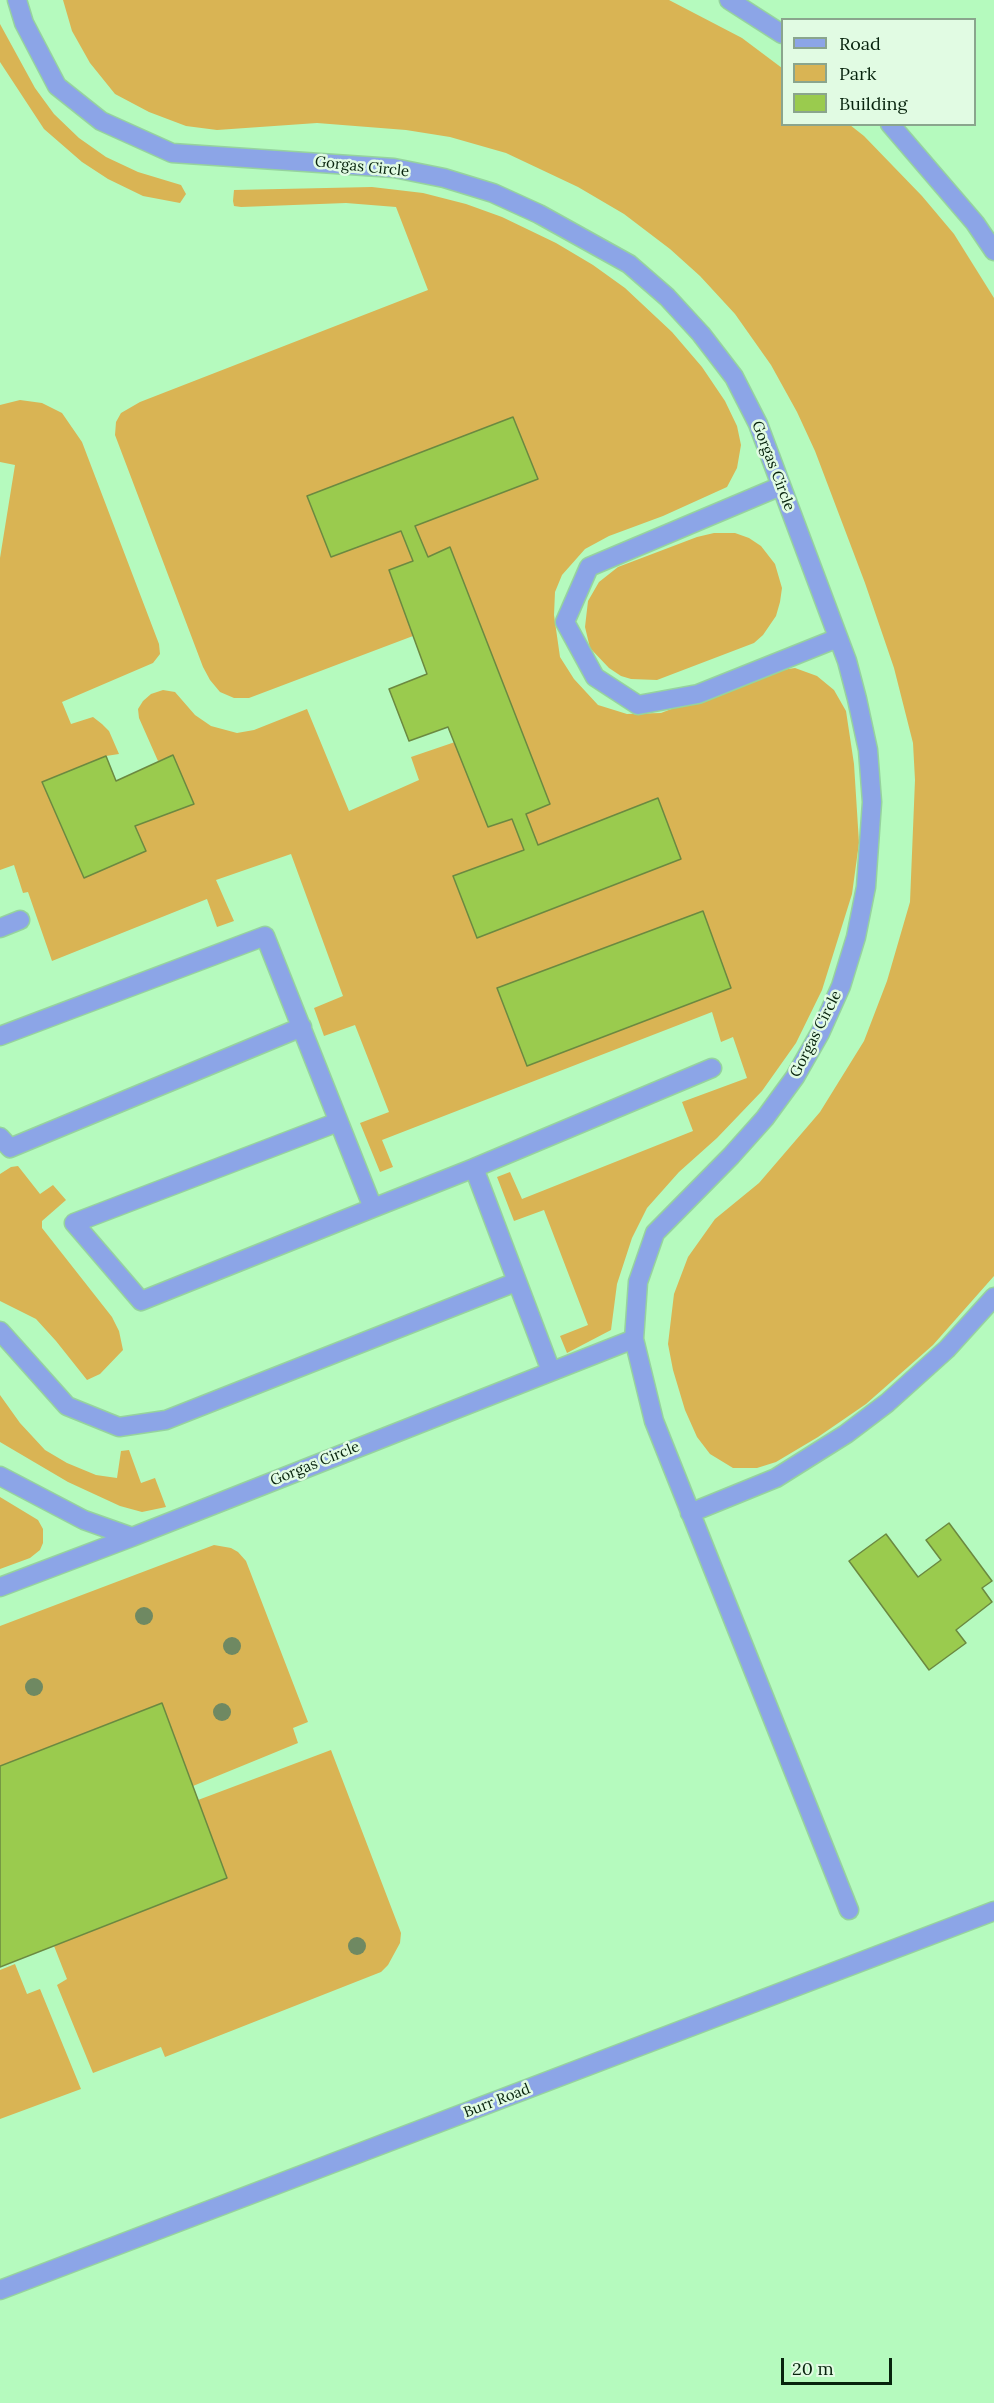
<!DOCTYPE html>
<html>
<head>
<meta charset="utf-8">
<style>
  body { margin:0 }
  #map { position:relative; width:994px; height:2403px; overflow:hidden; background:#b5fabe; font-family:Lora,serif }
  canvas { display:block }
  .legend { position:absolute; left:781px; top:18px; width:195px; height:108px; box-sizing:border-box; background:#e1fbe3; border:2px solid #8aa58d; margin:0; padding:8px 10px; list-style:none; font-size:18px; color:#07230d }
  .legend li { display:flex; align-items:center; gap:12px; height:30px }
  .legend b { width:30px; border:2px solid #8aa58d }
  .scale { position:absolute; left:781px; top:2358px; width:111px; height:27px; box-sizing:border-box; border:3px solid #07230d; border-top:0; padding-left:8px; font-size:18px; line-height:21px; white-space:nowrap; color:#07230d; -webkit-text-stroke:4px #e1fbe3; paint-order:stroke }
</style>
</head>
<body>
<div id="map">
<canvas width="994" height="2403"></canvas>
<ul class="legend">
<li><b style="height:8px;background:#8ca5e7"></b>Road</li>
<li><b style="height:16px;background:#d9b454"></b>Park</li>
<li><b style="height:16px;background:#9acb4e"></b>Building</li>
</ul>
<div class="scale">20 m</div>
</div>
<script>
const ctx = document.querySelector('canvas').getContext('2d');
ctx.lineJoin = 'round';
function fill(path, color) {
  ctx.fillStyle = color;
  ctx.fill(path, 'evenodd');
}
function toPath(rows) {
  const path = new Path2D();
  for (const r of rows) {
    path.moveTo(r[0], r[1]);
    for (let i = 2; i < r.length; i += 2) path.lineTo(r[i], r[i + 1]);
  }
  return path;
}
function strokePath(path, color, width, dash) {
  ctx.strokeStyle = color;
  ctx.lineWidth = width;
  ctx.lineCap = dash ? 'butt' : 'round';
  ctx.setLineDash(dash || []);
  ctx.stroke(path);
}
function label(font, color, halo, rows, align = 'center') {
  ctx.font = font + ' Lora,serif';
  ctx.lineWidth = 5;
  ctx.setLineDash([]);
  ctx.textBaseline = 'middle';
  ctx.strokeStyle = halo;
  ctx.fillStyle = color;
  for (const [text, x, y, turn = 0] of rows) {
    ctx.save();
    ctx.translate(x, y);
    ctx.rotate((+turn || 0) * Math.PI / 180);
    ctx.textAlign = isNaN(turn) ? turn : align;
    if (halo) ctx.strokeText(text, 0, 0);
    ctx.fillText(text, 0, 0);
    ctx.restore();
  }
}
const green = toPath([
  [63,0,669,0,742,38,782,68,782,124,850,125,864,136,922,196,954,234,994,298,994,1276,933,1345,866,1404,818,1437,776,1462,757,1468,733,1468,710,1454,697,1437,685,1410,673,1370,668,1344,674,1294,688,1257,715,1219,759,1183,820,1112,864,1041,887,981,910,902,915,780,913,743,894,668,865,583,815,451,797,412,771,365,735,314,700,276,670,249,624,214,578,187,506,153,450,137,406,130,317,123,217,130,186,126,149,112,115,94,90,63,72,31],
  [0,24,35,88,54,114,79,138,106,157,138,172,181,185,186,194,180,203,143,196,108,179,82,162,44,129,0,62],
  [372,187,423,193,466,204,502,217,556,243,593,265,625,288,672,332,702,367,725,401,737,426,741,445,737,468,727,487,663,516,609,536,585,549,562,575,555,592,554,615,560,657,574,679,598,705,627,714,661,713,768,672,795,668,817,676,834,690,846,711,854,764,859,843,852,894,822,990,796,1043,762,1091,717,1138,679,1172,647,1208,632,1238,617,1284,611,1330,567,1353,560,1336,588,1325,544,1210,514,1221,497,1177,510,1172,522,1199,693,1131,682,1102,747,1078,733,1037,721,1042,712,1012,382,1140,393,1167,380,1172,360,1123,389,1112,355,1025,324,1036,314,1008,343,996,291,854,216,880,234,921,217,927,207,899,52,961,28,892,23,893,14,865,0,870,0,558,15,465,0,462,0,405,20,400,42,403,62,413,82,442,159,644,160,654,153,663,62,702,71,724,93,717,102,724,109,731,119,754,106,756,43,783,84,878,146,851,135,826,194,804,173,756,158,761,139,718,138,709,143,701,151,694,163,690,175,692,195,715,211,726,237,733,254,730,307,709,349,811,419,780,411,757,455,742,488,827,512,819,524,850,453,876,477,938,681,859,658,798,538,845,526,814,550,804,450,547,428,557,415,526,538,479,513,417,308,496,331,557,401,531,413,561,389,570,413,636,249,698,234,698,220,692,210,680,203,667,115,435,116,422,121,413,140,402,428,290,396,207,346,203,241,207,234,206,233,201,234,190],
  [714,533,735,533,749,538,761,546,775,564,782,588,780,602,776,616,763,635,754,643,657,680,631,679,621,676,609,668,590,648,585,627,588,601,599,582,618,567,697,537],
  [18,1166,40,1194,53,1185,66,1200,42,1221,42,1228,112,1317,119,1331,123,1350,100,1374,87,1380,56,1341,36,1319,0,1301,0,1174,11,1167],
  [0,1395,20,1423,45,1450,67,1463,96,1475,117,1478,121,1451,129,1450,141,1483,155,1478,166,1507,142,1512,120,1506,68,1482,0,1442],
  [0,1497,38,1520,43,1529,43,1543,40,1550,30,1558,0,1569],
  [214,1545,231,1548,238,1552,246,1561,308,1722,293,1728,298,1743,193,1786,162,1703,0,1766,0,1626],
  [331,1750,401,1933,400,1943,388,1965,381,1972,165,2057,161,2047,93,2073,57,1985,67,1979,54,1946,227,1878,198,1800],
  [15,1964,27,1994,40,1989,81,2089,0,2119,0,1970]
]);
const building = toPath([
  [513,417,538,479,415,526,428,557,450,547,550,804,526,814,538,845,658,798,681,859,477,938,453,876,524,850,512,819,488,827,448,727,409,741,389,689,427,674,389,570,413,561,401,531,331,557,307,496,513,417],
  [173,755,194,804,135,826,146,851,84,878,42,782,106,756,116,781,173,755],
  [703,911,731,988,527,1066,497,988,703,911],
  [949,1523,992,1581,982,1588,992,1602,956,1630,966,1643,929,1670,849,1561,886,1534,918,1577,941,1560,926,1540,949,1523],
  [162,1703,227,1878,0,1967,0,1766,162,1703]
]);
const minor = toPath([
  [17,0,24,23,57,86,101,121,172,153,394,168,444,178,493,193,539,214,629,264,667,297,701,334,734,377,758,424,847,661,857,699,868,750,872,802,866,887,856,937,841,986,820,1033,795,1077,765,1118,731,1156,655,1233,638,1282,634,1339,654,1421,849,1910],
  [729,0,782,34],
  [890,124,975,223,994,251],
  [781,486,589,567,565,622,595,677,638,705,698,694,838,638],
  [0,928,20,920],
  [0,1036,265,936,373,1208,474,1168,551,1371],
  [338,1122,74,1223,141,1301,373,1208],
  [0,1137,10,1148,302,1027],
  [474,1168,712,1068],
  [0,1331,67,1406,119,1427,166,1420,516,1282],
  [0,1476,84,1520,132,1537,634,1339],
  [690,1513,776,1478,846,1434,887,1403,947,1349,994,1297],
  [0,1587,132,1537],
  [0,2290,994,1911]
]);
const trees = [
  [144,1616],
  [232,1646],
  [34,1687],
  [222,1712],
  [357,1946]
];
const streetNames = [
  ["Gorgas Circle",362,167,6],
  ["Gorgas Circle",773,466,69],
  ["Gorgas Circle",816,1034,-63],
  ["Gorgas Circle",315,1464,-22],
  ["Burr Road",497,2101,-21]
];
fill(green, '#d9b454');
fill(building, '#9acb4e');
strokePath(building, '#6b8940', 1.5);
strokePath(minor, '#96d39e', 21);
strokePath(minor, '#8ca5e7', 18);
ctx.fillStyle = '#6f8962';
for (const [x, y] of trees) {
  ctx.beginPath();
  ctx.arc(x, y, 9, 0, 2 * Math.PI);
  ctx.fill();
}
label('15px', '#07230d', '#e1fbe3', streetNames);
</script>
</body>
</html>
